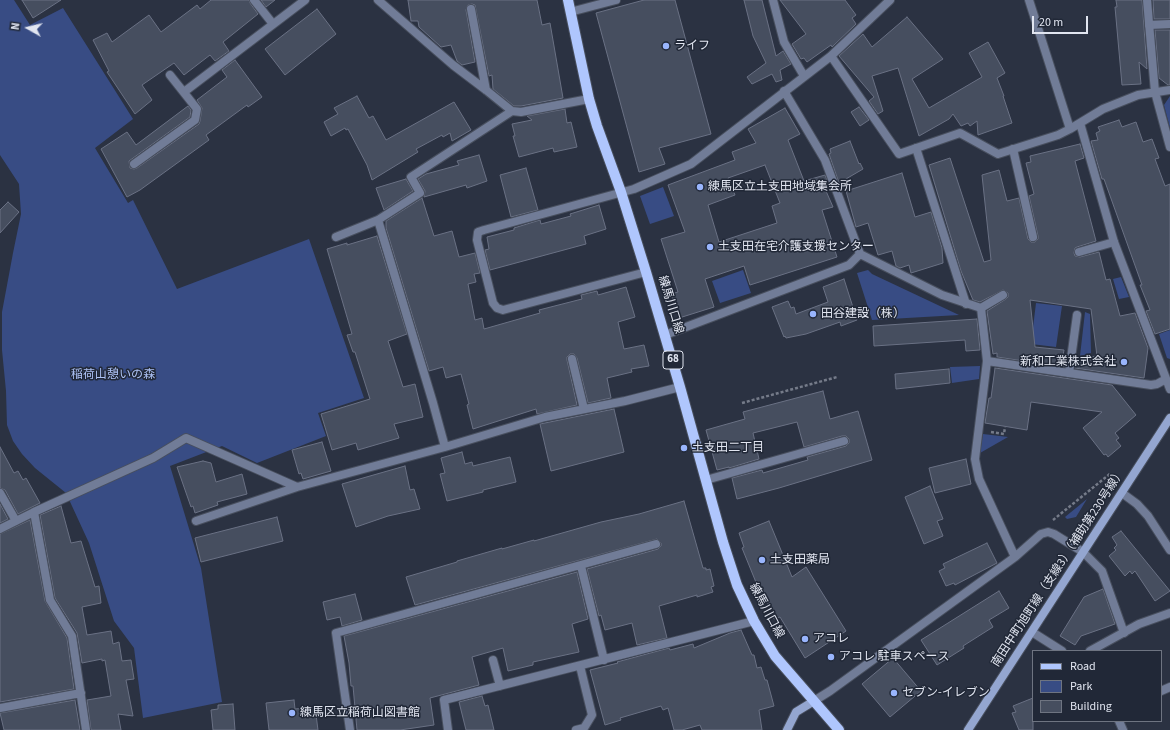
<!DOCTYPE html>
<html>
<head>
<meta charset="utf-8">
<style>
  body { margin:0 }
  #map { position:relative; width:1170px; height:730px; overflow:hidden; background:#2b3242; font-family:"Source Sans 3",sans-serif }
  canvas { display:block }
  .legend { position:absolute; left:1032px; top:650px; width:130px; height:72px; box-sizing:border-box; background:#212837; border:1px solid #6e7481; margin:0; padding:5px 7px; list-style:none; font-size:12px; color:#e1e5f0 }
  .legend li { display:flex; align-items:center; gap:8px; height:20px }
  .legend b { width:20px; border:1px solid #6e7481 }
  .north { position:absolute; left:8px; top:8px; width:40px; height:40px; -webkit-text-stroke:3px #212837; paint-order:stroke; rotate:278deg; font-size:11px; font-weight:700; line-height:16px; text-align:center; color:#e1e5f0 }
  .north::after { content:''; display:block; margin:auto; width:14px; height:18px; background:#e1e5f0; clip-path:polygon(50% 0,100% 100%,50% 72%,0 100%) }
  .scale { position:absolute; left:1032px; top:16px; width:56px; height:18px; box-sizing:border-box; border:2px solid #e1e5f0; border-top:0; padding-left:5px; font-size:12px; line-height:14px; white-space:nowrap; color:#e1e5f0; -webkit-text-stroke:3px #212837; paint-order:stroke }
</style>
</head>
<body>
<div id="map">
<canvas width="1170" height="730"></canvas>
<ul class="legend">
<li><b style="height:5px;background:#afc6fd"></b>Road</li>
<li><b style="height:11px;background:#384c84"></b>Park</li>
<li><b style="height:11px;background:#464e5f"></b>Building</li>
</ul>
<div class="north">N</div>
<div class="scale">20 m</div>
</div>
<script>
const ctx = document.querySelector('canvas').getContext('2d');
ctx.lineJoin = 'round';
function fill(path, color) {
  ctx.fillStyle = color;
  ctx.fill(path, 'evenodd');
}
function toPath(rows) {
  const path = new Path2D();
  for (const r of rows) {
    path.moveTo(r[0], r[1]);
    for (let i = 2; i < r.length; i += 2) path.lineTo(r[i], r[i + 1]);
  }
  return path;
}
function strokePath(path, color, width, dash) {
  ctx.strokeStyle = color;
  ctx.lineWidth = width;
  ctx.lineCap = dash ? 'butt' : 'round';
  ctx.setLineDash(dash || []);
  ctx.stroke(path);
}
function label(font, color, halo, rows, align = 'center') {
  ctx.font = font + ' "Source Sans 3","Noto Sans JP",sans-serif';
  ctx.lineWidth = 3;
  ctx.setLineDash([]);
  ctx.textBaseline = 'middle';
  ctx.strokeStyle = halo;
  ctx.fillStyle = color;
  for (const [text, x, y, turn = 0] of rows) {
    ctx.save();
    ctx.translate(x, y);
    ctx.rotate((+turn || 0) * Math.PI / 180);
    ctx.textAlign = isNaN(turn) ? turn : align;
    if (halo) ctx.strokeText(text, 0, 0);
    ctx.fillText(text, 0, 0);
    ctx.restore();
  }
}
const green = toPath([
  [0,0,14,0,30,25,63,8,133,119,95,148,128,203,133,200,177,289,309,239,364,398,318,413,326,436,257,463,222,446,170,466,201,568,222,702,143,718,134,648,114,621,89,543,66,493,35,468,22,454,13,441,7,425,6,391,2,350,2,312,13,253,21,214,19,184,0,155],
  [1170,96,1170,128,1164,105],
  [663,187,674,216,650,224,640,196],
  [743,270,751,293,720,303,712,281],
  [868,270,872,274,959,315,872,320,857,273],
  [1121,277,1129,297,1119,299,1113,279],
  [1036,303,1062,306,1056,347,1031,344],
  [1085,312,1090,314,1091,353,1080,356],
  [1170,330,1170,359,1167,358,1159,334],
  [980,366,979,379,952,383,950,367],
  [983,434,1008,437,980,453],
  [1087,499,1076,517,1067,519,1065,517]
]);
const building = toPath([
  [22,0,61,0,33,18,22,0],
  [211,0,249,0,250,3,258,14,223,42,229,51,215,61,210,55,184,75,174,63,142,85,152,100,135,114,107,72,109,71,93,40,107,33,112,42,149,15,161,32,197,5,200,9,211,0],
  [261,0,275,0,266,7,261,0],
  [408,0,537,0,542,25,550,23,563,98,521,106,514,106,493,89,492,75,489,76,475,5,472,4,468,5,466,10,475,62,462,65,457,61,451,45,441,47,419,27,418,21,411,21,408,0],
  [644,0,675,0,711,134,659,148,665,164,639,172,596,13,644,0],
  [744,0,762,0,776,56,783,51,791,64,780,70,782,80,776,82,772,74,752,84,747,77,766,63,753,36,744,0],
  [780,0,845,0,856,15,852,18,856,24,832,47,831,45,807,62,804,58,801,59,792,44,806,34,780,0],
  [1116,0,1142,0,1147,69,1139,62,1141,84,1122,85,1115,7,1117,7,1116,0],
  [1153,0,1170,0,1170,19,1154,19,1153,0],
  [317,9,336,34,285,75,265,49,317,9],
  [907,17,943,59,912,79,929,108,982,77,969,53,988,42,1005,73,997,78,1004,96,1003,96,1012,123,978,135,977,121,970,126,968,123,961,126,953,114,949,119,919,136,898,68,872,76,883,111,878,114,869,101,874,97,839,56,863,34,872,47,907,17],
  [1155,30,1170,30,1170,85,1168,85,1159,78,1155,30],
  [235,60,262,97,248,107,247,105,206,135,209,140,140,190,127,197,101,149,127,132,136,145,188,106,191,110,190,117,129,161,130,168,134,169,137,168,199,124,200,121,202,108,197,100,227,77,222,70,235,60],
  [357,96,369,118,373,116,386,140,454,102,471,130,452,141,450,133,443,137,442,135,416,149,418,152,372,180,367,165,348,129,346,130,345,128,331,136,324,122,338,114,334,108,357,96],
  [859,107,869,120,860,126,851,112,859,107],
  [785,108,800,134,788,140,804,181,825,175,830,188,826,191,833,207,822,210,837,257,750,285,744,266,705,279,714,307,679,318,671,294,678,292,661,239,685,232,668,185,735,160,732,152,756,143,748,129,785,108],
  [765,165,780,203,772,206,777,223,719,242,708,205,735,195,728,178,765,165],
  [565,109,567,123,571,122,577,147,554,152,553,148,519,157,513,136,515,136,512,124,532,120,527,116,565,109],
  [1119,120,1122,127,1136,122,1143,142,1152,139,1159,158,1155,159,1165,186,1170,184,1170,329,1155,334,1146,311,1150,310,1140,285,1142,285,1104,179,1102,179,1091,141,1098,140,1096,133,1100,131,1098,127,1119,120],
  [850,141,859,164,860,163,863,169,839,183,829,154,831,153,830,149,850,141],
  [1080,144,1084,158,1075,161,1096,241,1077,247,1075,248,1074,253,1075,256,1080,257,1099,252,1106,280,1110,279,1120,316,1135,313,1148,348,1144,378,1075,368,1076,359,1097,356,1091,309,1030,300,1035,347,1064,350,1062,361,1065,360,1064,367,997,357,997,353,993,354,987,311,1006,299,1008,297,1008,293,1003,290,980,302,973,300,961,271,929,165,950,158,984,262,991,260,982,175,999,170,1007,201,1019,198,1028,239,1031,242,1035,242,1038,239,1038,236,1029,196,1034,194,1026,163,1031,162,1030,156,1080,144],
  [479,155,487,181,467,188,466,185,424,197,425,191,418,179,426,174,459,165,457,161,479,155],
  [526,168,538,210,511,217,500,175,526,168],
  [902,173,915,217,931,212,942,248,943,263,911,273,909,265,900,268,896,266,892,251,878,255,868,223,856,227,846,191,902,173],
  [406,179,413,191,384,210,376,188,406,179],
  [422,198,434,236,452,231,459,257,475,253,480,273,474,274,476,282,468,284,475,320,482,318,484,329,540,313,539,310,582,299,581,295,597,291,598,295,626,287,635,317,618,322,624,349,644,345,649,366,631,369,632,372,607,378,611,398,588,403,577,358,574,354,570,354,567,357,567,360,577,405,537,414,536,409,473,429,467,405,469,404,461,374,446,378,443,367,429,371,386,228,386,221,422,198],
  [8,202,19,212,0,233,0,210,8,202],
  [599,205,606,229,584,236,586,244,490,270,485,250,489,249,487,237,514,230,514,228,540,220,541,224,571,216,570,214,599,205],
  [377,236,407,334,388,341,403,387,415,384,423,417,394,424,399,438,358,450,356,443,332,450,321,414,370,399,355,352,353,352,347,335,352,334,327,249,347,243,347,245,377,236],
  [844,279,857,320,841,326,840,322,806,334,786,338,785,336,784,337,772,307,788,301,791,308,794,307,796,314,828,302,823,287,844,279],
  [977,319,980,350,966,351,965,340,874,346,873,326,977,319],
  [995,368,1112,385,1136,415,1115,433,1119,438,1116,440,1121,446,1108,457,1106,454,1104,455,1083,428,1102,412,1031,402,1027,430,985,423,989,398,991,398,995,368],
  [949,369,950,383,896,389,895,374,949,369],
  [823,391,830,419,858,411,872,460,779,488,737,499,732,478,762,470,763,473,808,460,807,457,846,446,849,443,849,439,846,436,842,436,804,447,797,422,753,433,759,459,729,468,729,467,717,470,706,430,745,419,743,412,823,391],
  [614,409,624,452,551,471,540,424,614,409],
  [322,442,331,471,303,479,301,473,299,474,292,450,322,442],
  [0,447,14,473,18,471,23,480,26,478,40,503,18,514,5,490,0,488,0,447],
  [462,452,465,464,472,462,473,466,510,457,516,482,483,490,483,492,447,501,440,474,445,473,441,458,462,452],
  [966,459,971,484,935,493,929,468,966,459],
  [203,461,211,463,216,482,242,474,247,494,217,502,218,505,195,513,193,506,191,507,177,467,203,461],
  [405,466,410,490,414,489,420,509,388,516,356,527,342,484,405,466],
  [930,486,943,519,937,521,943,536,924,544,905,497,930,486],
  [684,501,703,568,706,568,706,570,710,569,714,586,711,587,713,592,697,597,697,595,659,606,667,638,637,645,632,623,605,630,601,615,599,616,587,569,658,549,661,546,661,543,657,539,415,605,406,577,457,562,457,561,502,548,502,549,534,540,534,541,601,522,639,514,684,501],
  [0,504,8,519,0,523,0,504],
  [61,506,71,543,81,541,95,587,99,586,101,603,82,607,87,635,111,631,113,644,119,642,122,661,131,660,134,679,126,680,133,716,118,714,121,730,91,730,87,700,111,696,105,660,102,661,102,659,82,663,77,633,55,598,40,515,61,506],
  [277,517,283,541,201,562,195,538,277,517],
  [30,520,45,601,67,638,74,689,0,702,0,534,30,520],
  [769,521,792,577,806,567,846,631,805,658,780,617,774,619,767,601,764,602,742,548,744,547,739,533,769,521],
  [1121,531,1170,591,1155,601,1135,571,1132,574,1130,571,1125,576,1109,556,1116,550,1114,548,1117,545,1112,537,1121,531],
  [987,543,997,563,955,585,954,583,946,586,939,571,945,568,943,564,987,543],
  [577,572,588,619,572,624,579,652,533,662,533,665,508,671,503,648,472,657,479,685,430,698,434,725,400,730,357,730,353,686,351,686,349,663,344,636,577,572],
  [1103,589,1115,624,1081,636,1075,645,1060,636,1084,597,1103,589],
  [999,591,1009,608,989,620,993,627,963,646,964,648,937,665,921,640,999,591],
  [355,594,362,620,342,626,340,617,327,620,323,602,355,594],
  [741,630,752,655,754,655,757,668,761,667,765,680,767,680,774,706,759,710,762,730,702,730,700,725,682,730,674,730,668,708,663,710,661,706,620,718,621,720,605,725,590,670,618,663,617,662,669,648,670,650,693,644,694,648,730,633,741,630],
  [893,658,921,691,890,717,862,684,893,658],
  [482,696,485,706,488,705,494,730,466,730,459,702,482,696],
  [1033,698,1033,730,1019,730,1012,713,1016,712,1013,706,1033,698],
  [75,700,80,730,4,730,0,713,75,700],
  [294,700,295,709,315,707,318,730,269,730,266,703,294,700],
  [233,704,235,730,213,730,211,710,218,709,218,705,233,704]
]);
const path = toPath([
  [742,403,837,377],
  [991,432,1004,434,1005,427],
  [1053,520,1111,473]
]);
const lane = toPath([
  [570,12,616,0],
  [1149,25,1170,24],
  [916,148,966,304],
  [1013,149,1033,237],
  [1079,252,1114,242],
  [981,308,1003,295],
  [1069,373,1077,315],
  [706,480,844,441],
  [1083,552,1102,571,1124,633],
  [1161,691,1170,687],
  [1119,721,1123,730]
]);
const street = toPath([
  [254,0,273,24],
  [378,0,453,65,486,90,512,111,521,112,589,99],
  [773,0,784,42,804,76],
  [1029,0,1070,129],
  [1147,0,1155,92,1170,147],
  [471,9,486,90],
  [831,56,899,154,960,133,998,154,1058,135,1070,129,1103,109,1138,95,1170,90],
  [784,91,825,160,860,254],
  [184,92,305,0],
  [1080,123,1114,242,1170,389],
  [134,164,195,120,197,109,170,75],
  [378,220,433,403,445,447],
  [336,237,378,220,420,193,411,177,512,111],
  [646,272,503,310,497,308,493,303,477,240,478,232,484,230,634,189,691,164,831,56,890,0],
  [665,335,849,265,860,254,942,295,981,308,987,361,975,459,979,479,1015,557],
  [572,359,584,409],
  [987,361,1151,385,1157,384,1166,379],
  [0,493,16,521],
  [1122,493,1137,504,1148,516,1170,550],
  [34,512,50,600,72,636,86,730],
  [196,521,297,487],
  [0,529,34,512,153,458,186,438,297,487,445,447,545,417,625,401,680,387],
  [581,566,604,660],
  [1032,632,1062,651],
  [1090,651,1139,624,1170,613],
  [493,660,500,686],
  [814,701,830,691,1015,557,1041,534,1048,532,1054,534,1083,552],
  [0,708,81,693],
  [350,730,336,633,656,544],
  [448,730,444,700,754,621],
  [576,730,584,728,592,715,580,666]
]);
const secondary = toPath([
  [787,730,796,712,814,701],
  [968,730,1170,418]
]);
const primary = toPath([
  [568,0,589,99,597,126,621,192,646,272,680,387,723,542,737,585,754,621,775,656,839,730]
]);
const markers = [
  [666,46,4,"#99b5fd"],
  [700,187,4,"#99b5fd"],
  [710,247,4,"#99b5fd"],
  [813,314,4,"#99b5fd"],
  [1124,362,4,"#99b5fd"],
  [684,448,4,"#99b5fd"],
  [762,560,4,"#99b5fd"],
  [805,639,4,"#99b5fd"],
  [831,657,4,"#99b5fd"],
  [894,693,4,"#99b5fd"],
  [292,713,4,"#99b5fd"]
];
const shields = [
  [673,360,20]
];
const shieldNames = [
  ["68",673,360]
];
const poiNames = [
  ["ライフ",674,46],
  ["練馬区立土支田地域集会所",708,187],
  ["土支田在宅介護支援センター",718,247],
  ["田谷建設（株）",821,314],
  ["新和工業株式会社",1116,362,"right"],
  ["土支田二丁目",692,448],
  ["土支田薬局",770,560],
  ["アコレ",813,639],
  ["アコレ 駐車スペース",839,657],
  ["セブン-イレブン",902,693],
  ["練馬区立稲荷山図書館",300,713]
];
const streetNames = [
  ["練馬川口線",670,305,73],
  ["南田中町旭町線（支線3）（補助第230号線）",1059,568,-57],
  ["練馬川口線",766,611,62]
];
const parkNames = [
  ["稲荷山憩いの森",113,375]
];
fill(green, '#384c84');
fill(building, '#464e5f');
strokePath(building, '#6a7184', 1);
strokePath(lane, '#484f5e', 10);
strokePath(street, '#484f5e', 10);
strokePath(secondary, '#484f5e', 10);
strokePath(primary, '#484f5e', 12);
strokePath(path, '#757b89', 2.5, [3, 2]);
strokePath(lane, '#717c97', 8);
strokePath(street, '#717c97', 8);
strokePath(secondary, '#94a6d0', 8);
strokePath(primary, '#afc6fd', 10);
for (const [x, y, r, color] of markers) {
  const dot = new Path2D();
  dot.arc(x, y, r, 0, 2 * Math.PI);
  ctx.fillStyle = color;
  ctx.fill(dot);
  strokePath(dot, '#212837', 1.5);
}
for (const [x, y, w] of shields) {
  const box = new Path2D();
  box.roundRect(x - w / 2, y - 9, w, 18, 3);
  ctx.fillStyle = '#212837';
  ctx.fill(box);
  strokePath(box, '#e1e5f0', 1);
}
label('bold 11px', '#e1e5f0', null, shieldNames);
label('12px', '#e1e5f0', '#212837', poiNames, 'left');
label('12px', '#e1e5f0', '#212837', streetNames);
label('12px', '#acc1f4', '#212837', parkNames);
</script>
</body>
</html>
